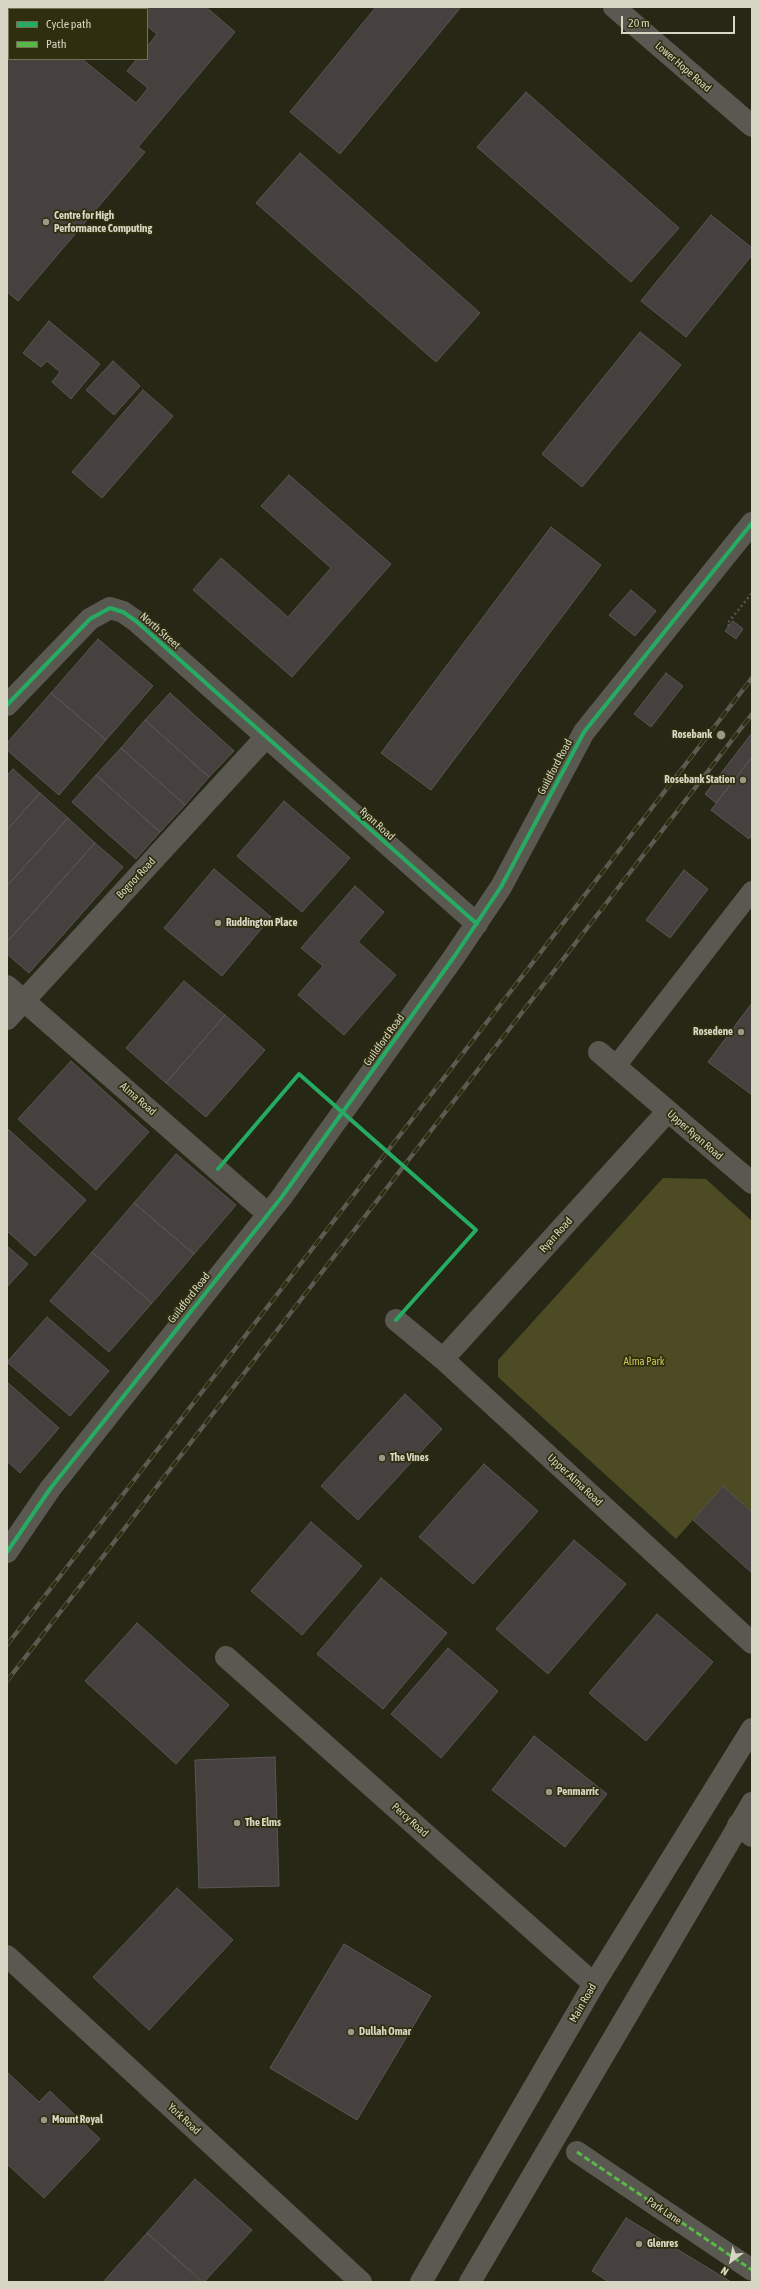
<!DOCTYPE html>
<html>
<head>
<meta charset="utf-8">
<style>
  body { margin:0 }
  #map { position:relative; width:759px; height:2289px; overflow:hidden; background:#272716; font-family:"Asap Condensed",sans-serif }
  canvas { display:block }
  .frame { position:absolute; inset:0; border:8px solid #d7d6c4; pointer-events:none }
  .legend { position:absolute; left:8px; top:8px; width:140px; height:52px; box-sizing:border-box; background:#2f2e0e; border:1px solid #727157; margin:0; padding:5px 7px; list-style:none; font-size:12px; color:#d7d6c4 }
  .legend li { display:flex; align-items:center; gap:8px; height:20px }
  .legend b { width:20px; border:1px solid #727157 }
  .north { position:absolute; left:711px; top:2241px; width:40px; height:40px; -webkit-text-stroke:3px #2f2e0e; paint-order:stroke; rotate:212deg; font-size:11px; font-weight:700; line-height:16px; text-align:center; color:#d7d6c4 }
  .north::after { content:''; display:block; margin:auto; width:14px; height:18px; background:#d7d6c4; clip-path:polygon(50% 0,100% 100%,50% 72%,0 100%) }
  .scale { position:absolute; left:621px; top:16px; width:114px; height:18px; box-sizing:border-box; border:2px solid #d7d6c4; border-top:0; padding-left:5px; font-size:12px; line-height:14px; white-space:nowrap; color:#d7d6c4; -webkit-text-stroke:3px #2f2e0e; paint-order:stroke }
</style>
</head>
<body>
<div id="map">
<canvas width="759" height="2289"></canvas>
<div class="frame"></div>
<ul class="legend">
<li><b style="height:5px;background:#26ab63"></b>Cycle path</li>
<li><b style="height:5px;background:#58b947"></b>Path</li>
</ul>
<div class="north">N</div>
<div class="scale">20 m</div>
</div>
<script>
const ctx = document.querySelector('canvas').getContext('2d');
ctx.lineJoin = 'round';
function fill(path, color) {
  ctx.fillStyle = color;
  ctx.fill(path, 'evenodd');
}
function toPath(rows) {
  const path = new Path2D();
  for (const r of rows) {
    path.moveTo(r[0], r[1]);
    for (let i = 2; i < r.length; i += 2) path.lineTo(r[i], r[i + 1]);
  }
  return path;
}
function strokePath(path, color, width, dash) {
  ctx.strokeStyle = color;
  ctx.lineWidth = width;
  ctx.lineCap = dash ? 'butt' : 'round';
  ctx.setLineDash(dash || []);
  ctx.stroke(path);
}
function label(font, color, halo, rows, align = 'center') {
  ctx.font = font + ' "Asap Condensed",sans-serif';
  ctx.lineWidth = 3.5;
  ctx.setLineDash([]);
  ctx.textBaseline = 'middle';
  ctx.strokeStyle = halo;
  ctx.fillStyle = color;
  for (const [text, x, y, turn = 0] of rows) {
    ctx.save();
    ctx.translate(x, y);
    ctx.rotate((+turn || 0) * Math.PI / 180);
    ctx.textAlign = isNaN(turn) ? turn : align;
    if (halo) ctx.strokeText(text, 0, 0);
    ctx.fillText(text, 0, 0);
    ctx.restore();
  }
}
const green = toPath([
  [663,1178,706,1179,752,1221,752,1512,723,1486,676,1539,498,1377,498,1360]
]);
const building = toPath([
  [30,7,92,7,90,9,28,9,30,7],
  [123,7,206,7,235,32,138,147,145,152,18,301,7,292,7,42,9,40,9,59,82,59,136,103,148,88,127,71,137,59,147,59,147,47,157,34,147,26,147,9,126,9,123,7],
  [376,7,461,7,340,154,290,112,376,7],
  [526,92,679,228,631,282,477,147,526,92],
  [300,153,480,313,436,362,256,203,300,153],
  [711,215,752,248,752,255,686,337,641,301,711,215],
  [49,321,100,364,71,399,52,382,60,372,47,361,41,367,23,353,49,321],
  [640,332,681,365,582,487,542,454,640,332],
  [113,361,140,386,114,415,86,390,113,361],
  [143,390,173,416,102,498,72,472,143,390],
  [289,475,391,564,292,677,193,590,221,558,288,617,331,568,261,506,289,475],
  [551,527,601,565,431,790,381,753,551,527],
  [631,590,656,611,635,636,609,615,631,590],
  [733,621,743,629,736,639,725,631,733,621],
  [98,639,153,686,106,740,51,693,98,639],
  [666,673,683,686,651,727,634,714,666,673],
  [51,693,106,740,59,795,7,750,7,743,51,693],
  [170,693,234,751,209,777,145,720,170,693],
  [145,720,209,777,185,805,121,748,145,720],
  [752,733,752,757,716,803,705,794,752,733],
  [121,748,185,805,160,832,96,775,121,748],
  [752,757,752,834,749,839,711,810,752,757],
  [13,769,40,793,7,830,7,775,13,769],
  [96,775,160,832,136,859,72,802,96,775],
  [40,793,68,818,7,886,7,830,40,793],
  [284,801,350,858,302,912,237,856,284,801],
  [68,818,95,843,7,942,7,886,68,818],
  [95,843,123,867,29,973,7,954,7,942,95,843],
  [214,869,271,917,222,976,164,928,214,869],
  [684,870,708,889,670,938,646,920,684,870],
  [355,886,384,912,358,942,396,975,344,1035,298,995,323,966,301,948,355,886],
  [184,981,225,1015,166,1083,126,1048,184,981],
  [752,1003,752,1095,708,1062,752,1003],
  [225,1015,265,1050,206,1117,166,1083,225,1015],
  [71,1061,149,1132,96,1190,18,1119,71,1061],
  [9,1130,86,1200,35,1256,7,1231,7,1132,9,1130],
  [176,1154,236,1205,194,1254,134,1203,176,1154],
  [134,1203,194,1254,152,1303,92,1252,134,1203],
  [7,1246,28,1264,7,1287,7,1246],
  [92,1252,152,1303,109,1352,50,1301,92,1252],
  [47,1317,109,1371,70,1416,7,1362,47,1317],
  [7,1382,59,1428,20,1473,7,1461,7,1382],
  [405,1394,442,1429,358,1520,321,1486,405,1394],
  [484,1464,538,1511,473,1584,419,1537,484,1464],
  [723,1486,752,1512,752,1573,693,1520,723,1486],
  [311,1522,362,1566,302,1635,251,1591,311,1522],
  [574,1540,626,1584,548,1674,496,1629,574,1540],
  [381,1578,447,1633,383,1709,317,1654,381,1578],
  [657,1614,713,1662,646,1741,589,1693,657,1614],
  [137,1623,229,1705,176,1764,85,1681,137,1623],
  [448,1648,498,1691,441,1758,391,1714,448,1648],
  [534,1736,607,1794,565,1847,492,1790,534,1736],
  [275,1757,279,1886,199,1888,195,1760,275,1757],
  [177,1888,233,1940,149,2030,93,1977,177,1888],
  [344,1944,431,1996,357,2120,270,2068,344,1944],
  [7,2072,39,2102,50,2091,100,2139,44,2198,7,2164,7,2072],
  [195,2179,252,2230,204,2282,147,2233,195,2179],
  [626,2218,731,2282,609,2282,592,2271,626,2218],
  [147,2233,202,2282,103,2282,147,2233]
]);
const path = toPath([
  [729,626,727,624,752,593]
]);
const lane = toPath([
  [616,1066,752,891]
]);
const street = toPath([
  [614,7,752,126],
  [7,705,90,619,110,608,123,612,136,621,477,924],
  [7,986,268,1214],
  [7,1019,266,737],
  [599,1052,752,1183],
  [396,1320,443,1359,752,1643],
  [443,1359,668,1111],
  [7,1552,50,1489,281,1198,454,957,501,887,584,732,752,523],
  [226,1657,594,1984],
  [738,1825,752,1836],
  [7,1956,361,2282],
  [577,2152,752,2270]
]);
const secondary = toPath([
  [421,2282,594,1984,752,1729],
  [470,2282,752,1803]
]);
const rail = toPath([
  [7,1645,752,678],
  [7,1681,752,714]
]);
const quiet = toPath([
  [577,2152,752,2270]
]);
const cycleway = toPath([
  [7,705,90,619,110,608,123,612,136,621,477,924],
  [218,1169,299,1074,476,1230,396,1320],
  [7,1552,50,1489,281,1198,454,957,501,887,584,732,752,523]
]);
const markers = [
  [46,222,4,"#999987"],
  [721,735,5,"#999987"],
  [743,780,4,"#999987"],
  [218,923,4,"#999987"],
  [741,1032,4,"#999987"],
  [382,1458,4,"#999987"],
  [549,1792,4,"#999987"],
  [237,1823,4,"#999987"],
  [351,2032,4,"#999987"],
  [44,2120,4,"#999987"],
  [639,2244,4,"#999987"]
];
const streetNames = [
  ["Lower Hope Road",683,67,41],
  ["North Street",160,631,41],
  ["Guildford Road",555,767,-62],
  ["Ryan Road",377,824,42],
  ["Bognor Road",136,878,-47],
  ["Guildford Road",384,1040,-54],
  ["Alma Road",138,1099,41],
  ["Upper Ryan Road",695,1135,41],
  ["Ryan Road",556,1235,-48],
  ["Guildford Road",189,1298,-52],
  ["Upper Alma Road",575,1480,43],
  ["Percy Road",410,1820,42],
  ["Main Road",583,2003,-60],
  ["York Road",184,2119,43],
  ["Park Lane",664,2211,34]
];
const poiNames = [
  ["Centre for High",54,216],
  ["Performance Computing",54,229],
  ["Rosebank",712,735,"right"],
  ["Rosebank Station",735,780,"right"],
  ["Ruddington Place",226,923],
  ["Rosedene",733,1032,"right"],
  ["The Vines",390,1458],
  ["Penmarric",557,1792],
  ["The Elms",245,1823],
  ["Dullah Omar",359,2032],
  ["Mount Royal",52,2120],
  ["Glenres",647,2244]
];
const parkNames = [
  ["Alma Park",644,1362]
];
fill(green, '#4d4b24');
fill(building, '#46413e');
strokePath(building, '#5b5654', 1);
strokePath(path, '#57574f', 2.5, [2, 3]);
strokePath(lane, '#595952', 20);
strokePath(street, '#595952', 22);
strokePath(secondary, '#5a5a53', 22);
strokePath(rail, '#5b5b52', 4.5);
strokePath(rail, '#2f2e0e', 3, [9]);
strokePath(quiet, '#58b947', 3, [6, 3]);
strokePath(cycleway, '#26ab63', 4);
for (const [x, y, r, color] of markers) {
  const dot = new Path2D();
  dot.arc(x, y, r, 0, 2 * Math.PI);
  ctx.fillStyle = color;
  ctx.fill(dot);
  strokePath(dot, '#2f2e0e', 1.5);
}
label('11px', '#d7d6c4', '#2f2e0e', streetNames);
label('bold 11px', '#d7d6c4', '#2f2e0e', poiNames, 'left');
label('11px', '#c9c35b', '#2f2e0e', parkNames);
</script>
</body>
</html>
